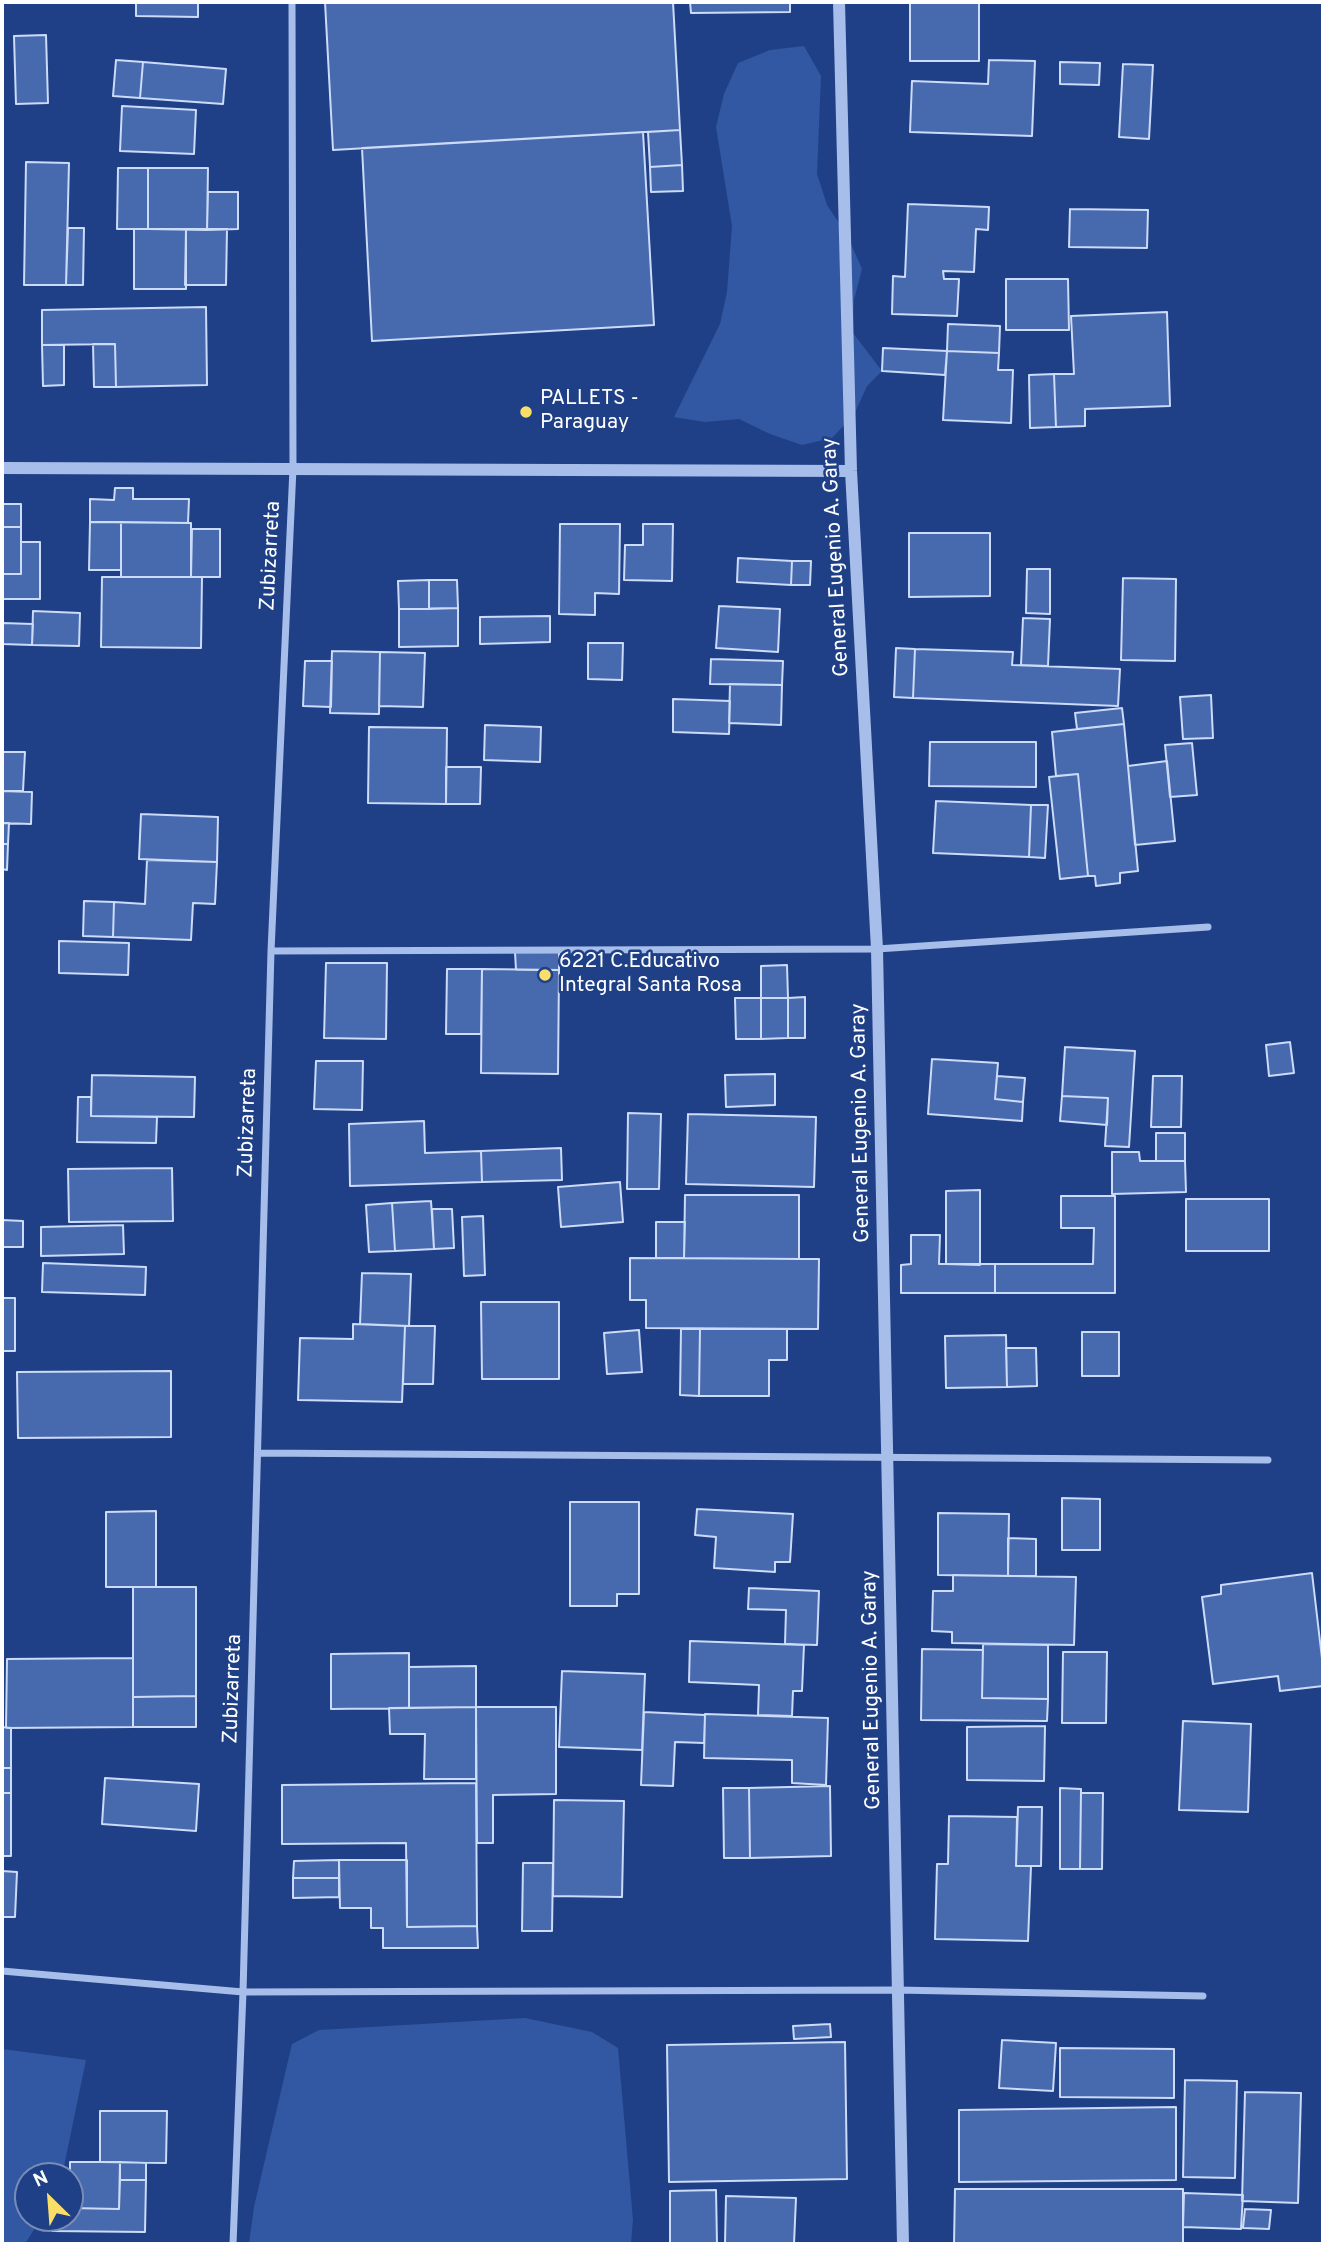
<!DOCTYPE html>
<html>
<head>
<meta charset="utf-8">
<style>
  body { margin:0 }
  #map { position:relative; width:1325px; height:2246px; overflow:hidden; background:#1f4086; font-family:Overpass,sans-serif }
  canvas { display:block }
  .frame { position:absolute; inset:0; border:4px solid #fff; pointer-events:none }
  .north { position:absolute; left:14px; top:2162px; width:70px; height:70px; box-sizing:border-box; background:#1f4086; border:2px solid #798cb6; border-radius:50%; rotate:335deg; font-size:19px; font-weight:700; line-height:28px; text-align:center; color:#fff }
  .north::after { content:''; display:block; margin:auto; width:24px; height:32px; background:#f9df67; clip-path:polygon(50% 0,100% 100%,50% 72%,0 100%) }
</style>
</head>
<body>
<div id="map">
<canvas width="1325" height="2246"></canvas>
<div class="frame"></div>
<div class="north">N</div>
</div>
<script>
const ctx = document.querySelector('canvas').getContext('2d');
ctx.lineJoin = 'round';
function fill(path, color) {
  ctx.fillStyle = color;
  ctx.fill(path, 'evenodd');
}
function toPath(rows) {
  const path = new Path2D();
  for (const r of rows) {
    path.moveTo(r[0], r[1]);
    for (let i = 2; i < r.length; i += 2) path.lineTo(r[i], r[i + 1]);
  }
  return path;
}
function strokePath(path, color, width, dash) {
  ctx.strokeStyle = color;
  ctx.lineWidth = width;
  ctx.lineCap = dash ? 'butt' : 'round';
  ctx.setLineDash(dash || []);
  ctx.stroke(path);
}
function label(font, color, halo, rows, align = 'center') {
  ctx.font = font + ' Overpass,sans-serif';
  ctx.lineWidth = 5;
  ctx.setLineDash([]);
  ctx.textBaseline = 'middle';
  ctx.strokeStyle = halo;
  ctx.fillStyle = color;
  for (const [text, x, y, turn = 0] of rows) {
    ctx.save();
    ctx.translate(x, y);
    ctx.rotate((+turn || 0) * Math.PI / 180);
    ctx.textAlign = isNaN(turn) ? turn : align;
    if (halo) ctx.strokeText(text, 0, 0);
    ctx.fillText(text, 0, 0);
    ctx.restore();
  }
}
const green = toPath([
  [804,46,821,76,817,174,827,205,847,235,862,269,854,300,853,333,882,371,867,386,854,415,832,438,802,445,770,434,739,419,705,422,674,417,720,324,727,292,732,226,716,127,724,94,738,63,770,50],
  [525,2018,592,2032,618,2048,633,2220,631,2244,249,2244,254,2207,292,2044,319,2030],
  [2,2049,86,2060,62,2176,28,2176,28,2218,41,2218,25,2244,2,2244]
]);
const building = toPath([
  [136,2,198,2,198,17,136,16,136,2],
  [325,2,673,2,680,130,333,150,325,2],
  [690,2,790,2,790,12,691,13,690,2],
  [910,2,979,2,979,61,910,61,910,2],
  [46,35,48,103,16,104,14,36,46,35],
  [116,60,143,62,140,98,113,96,116,60],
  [989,60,1035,61,1032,136,910,132,912,81,988,84,989,60],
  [143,62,226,69,223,104,140,98,143,62],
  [1060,62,1100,63,1099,85,1060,84,1060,62],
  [1123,64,1153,65,1149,139,1119,137,1123,64],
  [122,106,196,110,194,154,120,151,122,106],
  [680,130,682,165,650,167,648,132,680,130],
  [643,132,654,325,372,341,362,148,643,132],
  [26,162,69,163,66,285,24,285,26,162],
  [682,165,683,191,651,192,650,167,682,165],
  [118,168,148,168,148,229,117,229,118,168],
  [148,168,208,168,207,230,148,229,148,168],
  [208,192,238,192,238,229,207,230,208,192],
  [908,204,989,207,988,230,976,229,974,272,943,271,944,279,959,279,957,316,892,314,893,276,905,277,908,204],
  [1070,209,1148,210,1147,248,1069,247,1070,209],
  [68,228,84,228,83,285,66,285,68,228],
  [134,229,186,229,186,289,134,289,134,229],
  [186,229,227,229,226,285,185,285,186,229],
  [1006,279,1068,279,1069,330,1006,330,1006,279],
  [206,307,207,385,116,387,115,344,42,345,42,310,206,307],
  [1167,312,1170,406,1085,409,1085,426,1056,427,1054,374,1074,374,1071,316,1167,312],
  [948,324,1000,326,999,353,947,351,948,324],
  [93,344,115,344,116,387,94,387,93,344],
  [42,345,64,345,64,385,43,386,42,345],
  [883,348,947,351,945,375,882,371,883,348],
  [947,351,999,353,998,370,1013,370,1011,423,943,420,947,351],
  [1054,374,1056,427,1030,428,1029,375,1054,374],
  [115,488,133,488,133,499,189,499,188,523,90,522,90,499,114,500,115,488],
  [2,504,21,504,21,527,2,527,2,504],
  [90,522,121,522,121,570,89,570,90,522],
  [121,522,191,523,191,577,121,577,121,522],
  [560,524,620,524,619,594,595,593,595,615,559,614,560,524],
  [643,524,673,524,672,581,624,580,625,545,643,545,643,524],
  [2,527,21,527,21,574,2,574,2,527],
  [192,529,220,529,220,577,191,577,192,529],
  [909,533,990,533,990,596,909,597,909,533],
  [21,542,40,542,40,599,2,599,2,574,21,574,21,542],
  [738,558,792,561,791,585,737,582,738,558],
  [792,561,811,561,810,585,791,585,792,561],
  [1027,569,1050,569,1050,614,1026,613,1027,569],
  [102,577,202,577,201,648,101,647,102,577],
  [1123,578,1176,579,1175,661,1121,660,1123,578],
  [429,580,457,580,458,608,429,609,429,580],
  [429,580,429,609,399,609,398,581,429,580],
  [719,606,780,609,778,652,716,648,719,606],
  [458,608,458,646,399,647,399,609,458,608],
  [33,611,80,613,79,646,32,645,33,611],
  [550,616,550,642,480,644,480,617,550,616],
  [1023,618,1050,619,1048,666,1021,665,1023,618],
  [2,623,33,624,32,645,2,644,2,623],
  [588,643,623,643,622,680,588,679,588,643],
  [896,648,915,649,913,698,894,697,896,648],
  [915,649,1013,652,1012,665,1120,669,1118,706,913,698,915,649],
  [332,651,380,652,379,714,330,713,332,651],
  [380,652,425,653,423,707,379,706,380,652],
  [711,659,783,661,782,685,710,684,711,659],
  [305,661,332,661,331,707,303,706,305,661],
  [730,684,782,685,781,725,729,723,730,684],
  [1211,695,1213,738,1183,739,1180,697,1211,695],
  [673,699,730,701,729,734,673,732,673,699],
  [1122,708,1124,724,1077,729,1075,713,1122,708],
  [1124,724,1138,871,1120,873,1120,883,1096,886,1095,876,1088,876,1078,774,1056,776,1052,732,1124,724],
  [485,725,541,727,540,762,484,760,485,725],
  [369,727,447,728,446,804,368,803,369,727],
  [930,742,1036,742,1036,787,929,786,930,742],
  [1192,743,1197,795,1170,797,1165,745,1192,743],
  [2,752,25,752,23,791,2,791,2,752],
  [1167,761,1175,841,1135,845,1128,766,1167,761],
  [446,767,481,767,480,804,446,804,446,767],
  [1078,774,1088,876,1060,879,1049,777,1078,774],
  [2,791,32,792,31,824,2,823,2,791],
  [936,801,1031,805,1029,857,933,853,936,801],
  [1031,805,1048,805,1045,858,1029,857,1031,805],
  [141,814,218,817,217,862,139,859,141,814],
  [2,823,9,823,8,844,2,844,2,823],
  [2,844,8,844,7,870,2,869,2,844],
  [147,860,217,862,215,904,193,903,191,940,113,937,114,902,145,904,147,860],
  [84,901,114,902,113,937,83,936,84,901],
  [59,941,129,943,128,975,59,973,59,941],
  [515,952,559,952,559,970,516,970,515,952],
  [326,963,387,963,386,1039,324,1038,326,963],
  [787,965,788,998,761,998,761,966,787,965],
  [447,969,482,969,481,1034,446,1034,447,969],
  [482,969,559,970,558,1074,481,1073,482,969],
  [805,997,805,1038,788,1038,788,998,805,997],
  [735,998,761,998,761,1039,736,1039,735,998],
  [761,998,788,998,788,1038,761,1039,761,998],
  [1290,1042,1294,1073,1269,1076,1266,1045,1290,1042],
  [1065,1047,1135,1051,1129,1147,1105,1146,1108,1098,1062,1096,1065,1047],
  [932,1059,998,1063,995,1099,1023,1102,1022,1121,928,1114,932,1059],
  [316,1061,363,1061,362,1110,314,1109,316,1061],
  [775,1074,775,1105,726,1107,725,1075,775,1074],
  [92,1075,195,1077,194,1117,91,1116,92,1075],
  [997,1076,1025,1078,1023,1102,995,1099,997,1076],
  [1153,1076,1182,1076,1181,1127,1151,1127,1153,1076],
  [1062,1096,1108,1098,1107,1125,1060,1121,1062,1096],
  [78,1097,91,1097,91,1116,157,1117,156,1143,77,1142,78,1097],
  [628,1113,661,1114,659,1189,627,1189,628,1113],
  [688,1114,816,1117,814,1187,686,1184,688,1114],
  [424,1121,425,1153,481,1151,482,1182,350,1186,349,1124,424,1121],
  [1156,1133,1185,1133,1185,1161,1156,1161,1156,1133],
  [561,1148,562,1180,482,1182,481,1151,561,1148],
  [1112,1152,1139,1152,1140,1161,1185,1161,1186,1192,1112,1194,1112,1152],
  [172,1168,173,1221,69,1222,68,1169,172,1168],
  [620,1182,623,1222,561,1227,558,1187,620,1182],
  [980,1190,980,1265,946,1264,946,1191,980,1190],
  [685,1195,799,1195,799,1259,684,1258,685,1195],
  [1061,1196,1115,1196,1115,1293,995,1293,995,1264,1093,1264,1094,1228,1061,1228,1061,1196],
  [1186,1199,1269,1199,1269,1251,1186,1251,1186,1199],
  [431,1201,434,1249,395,1251,392,1203,431,1201],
  [392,1203,395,1251,369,1252,366,1205,392,1203],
  [432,1209,452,1209,454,1248,434,1249,432,1209],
  [483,1216,485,1275,464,1276,462,1217,483,1216],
  [2,1220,23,1221,23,1247,2,1247,2,1220],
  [656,1222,685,1222,684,1258,656,1258,656,1222],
  [123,1225,124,1254,41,1256,41,1227,123,1225],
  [911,1235,940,1235,939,1264,995,1264,995,1293,901,1293,901,1265,911,1264,911,1235],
  [630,1258,819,1259,818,1329,646,1328,646,1300,630,1300,630,1258],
  [43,1263,146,1267,145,1295,42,1292,43,1263],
  [362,1273,411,1274,409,1326,360,1324,362,1273],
  [2,1298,15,1298,15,1351,2,1351,2,1298],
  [481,1302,559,1302,559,1379,482,1379,481,1302],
  [353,1324,405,1326,402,1402,298,1400,300,1338,353,1339,353,1324],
  [405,1326,435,1326,433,1384,403,1384,405,1326],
  [681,1329,700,1329,699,1396,680,1395,681,1329],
  [700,1329,787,1329,787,1360,769,1360,769,1396,699,1396,700,1329],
  [639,1330,642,1372,607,1374,604,1333,639,1330],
  [1082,1332,1119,1332,1119,1376,1082,1376,1082,1332],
  [1006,1335,1007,1387,946,1388,945,1336,1006,1335],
  [1006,1348,1036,1348,1037,1386,1007,1387,1006,1348],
  [171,1371,171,1437,18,1438,17,1372,171,1371],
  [1062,1498,1100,1499,1100,1550,1062,1550,1062,1498],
  [570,1502,639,1502,639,1594,617,1594,617,1606,570,1606,570,1502],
  [697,1509,793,1514,790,1562,775,1562,775,1572,714,1568,716,1537,695,1535,697,1509],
  [156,1511,156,1587,106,1587,106,1512,156,1511],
  [938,1513,1009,1514,1008,1576,938,1575,938,1513],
  [1008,1538,1036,1539,1036,1576,1008,1576,1008,1538],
  [1312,1573,1323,1667,1323,1686,1280,1691,1278,1676,1213,1684,1202,1597,1221,1594,1221,1585,1312,1573],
  [953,1575,1076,1577,1074,1645,952,1643,952,1632,932,1631,933,1591,953,1591,953,1575],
  [133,1587,196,1587,196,1696,133,1697,133,1587],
  [749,1588,819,1591,817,1645,785,1644,786,1610,748,1609,749,1588],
  [690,1641,804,1645,802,1691,793,1691,792,1716,758,1715,759,1685,689,1682,690,1641],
  [983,1644,1048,1645,1048,1699,982,1698,983,1644],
  [922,1649,983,1650,982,1698,1048,1699,1047,1721,921,1720,922,1649],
  [1063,1652,1107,1652,1106,1723,1062,1723,1063,1652],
  [409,1653,409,1708,331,1709,331,1654,409,1653],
  [133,1658,133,1727,6,1728,7,1659,133,1658],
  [476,1666,476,1707,409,1708,409,1667,476,1666],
  [562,1671,645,1674,642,1750,559,1747,562,1671],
  [196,1696,196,1727,133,1727,133,1697,196,1696],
  [476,1707,556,1707,556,1794,493,1795,493,1843,477,1843,476,1707],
  [476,1707,476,1779,424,1779,425,1734,390,1734,389,1708,476,1707],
  [644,1712,705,1715,704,1743,675,1742,673,1786,641,1785,644,1712],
  [705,1714,828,1718,826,1785,792,1783,792,1760,704,1758,705,1714],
  [1183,1721,1251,1724,1248,1812,1179,1810,1183,1721],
  [1045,1726,1044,1781,967,1780,967,1727,1045,1726],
  [2,1727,11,1728,11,1768,2,1768,2,1727],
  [2,1768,11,1768,11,1793,2,1793,2,1768],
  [105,1778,199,1784,196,1831,102,1824,105,1778],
  [476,1783,477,1926,407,1927,406,1843,282,1844,282,1785,476,1783],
  [830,1786,831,1856,750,1858,749,1788,830,1786],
  [723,1788,749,1788,750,1858,724,1858,723,1788],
  [1060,1788,1081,1789,1080,1869,1060,1869,1060,1788],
  [2,1793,11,1793,11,1856,2,1856,2,1793],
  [1081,1793,1103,1793,1102,1869,1080,1869,1081,1793],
  [554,1800,624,1801,622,1897,553,1896,554,1800],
  [1018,1807,1042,1807,1041,1866,1016,1866,1018,1807],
  [949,1816,1017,1817,1016,1866,1031,1866,1028,1941,935,1939,937,1864,948,1864,949,1816],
  [339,1860,339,1878,293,1878,294,1861,339,1860],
  [339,1860,407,1860,407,1927,477,1926,478,1948,383,1948,383,1928,371,1928,371,1908,340,1908,339,1860],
  [523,1863,553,1863,552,1931,522,1931,523,1863],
  [2,1871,17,1872,15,1917,2,1917,2,1871],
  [293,1878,339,1878,339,1897,293,1898,293,1878],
  [830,2024,831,2037,794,2039,793,2026,830,2024],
  [1002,2040,1056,2043,1053,2091,999,2088,1002,2040],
  [845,2042,847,2179,669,2182,667,2045,845,2042],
  [1060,2048,1174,2049,1174,2098,1060,2097,1060,2048],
  [1185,2080,1237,2081,1235,2178,1183,2177,1185,2080],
  [1245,2092,1301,2093,1298,2203,1242,2201,1245,2092],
  [1176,2107,1176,2180,959,2182,959,2110,1176,2107],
  [100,2111,167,2111,166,2163,100,2162,100,2111],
  [70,2162,120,2162,119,2209,70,2208,70,2162],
  [120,2162,146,2163,146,2180,120,2180,120,2162],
  [120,2180,146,2180,145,2232,52,2231,52,2218,70,2218,70,2208,119,2209,120,2180],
  [955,2189,1183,2189,1183,2244,954,2244,955,2189],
  [716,2190,717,2244,670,2244,670,2191,716,2190],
  [1184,2193,1243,2195,1241,2229,1183,2227,1184,2193],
  [726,2196,796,2198,794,2244,725,2244,726,2196],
  [1245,2209,1271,2210,1269,2229,1243,2228,1245,2209]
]);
const minor = toPath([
  [271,951,877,949,1208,927],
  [258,1453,1268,1460],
  [2,1971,243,1992,897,1990,1203,1996],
  [233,2244,243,1992,271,951,293,468,292,2]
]);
const tertiary = toPath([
  [839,2,851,471,877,949,903,2244],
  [2,468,851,471]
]);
const markers = [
  [526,412,7,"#f9df67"],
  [545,975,7,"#f9df67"]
];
const poiNames = [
  ["PALLETS -",540,400],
  ["Paraguay",540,424],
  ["6221 C.Educativo",559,963],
  ["Integral Santa Rosa",559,987]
];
const streetNames = [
  ["Zubizarreta",272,556,-87],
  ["General Eugenio A. Garay",837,557,-93],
  ["Zubizarreta",249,1123,-88],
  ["General Eugenio A. Garay",862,1123,-91],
  ["Zubizarreta",234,1689,-88],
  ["General Eugenio A. Garay",873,1690,-91]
];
fill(green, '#3258a3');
fill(building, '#4769ae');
strokePath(building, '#ccdbf8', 2);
strokePath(minor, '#a7beea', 7);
strokePath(tertiary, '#a7beea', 12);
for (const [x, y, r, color] of markers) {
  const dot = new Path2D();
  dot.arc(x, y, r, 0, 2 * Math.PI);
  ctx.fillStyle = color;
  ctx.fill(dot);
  strokePath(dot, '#1f4086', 2.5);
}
label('21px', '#fff', '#1f4086', poiNames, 'left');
label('21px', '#fff', '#1f4086', streetNames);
</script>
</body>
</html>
